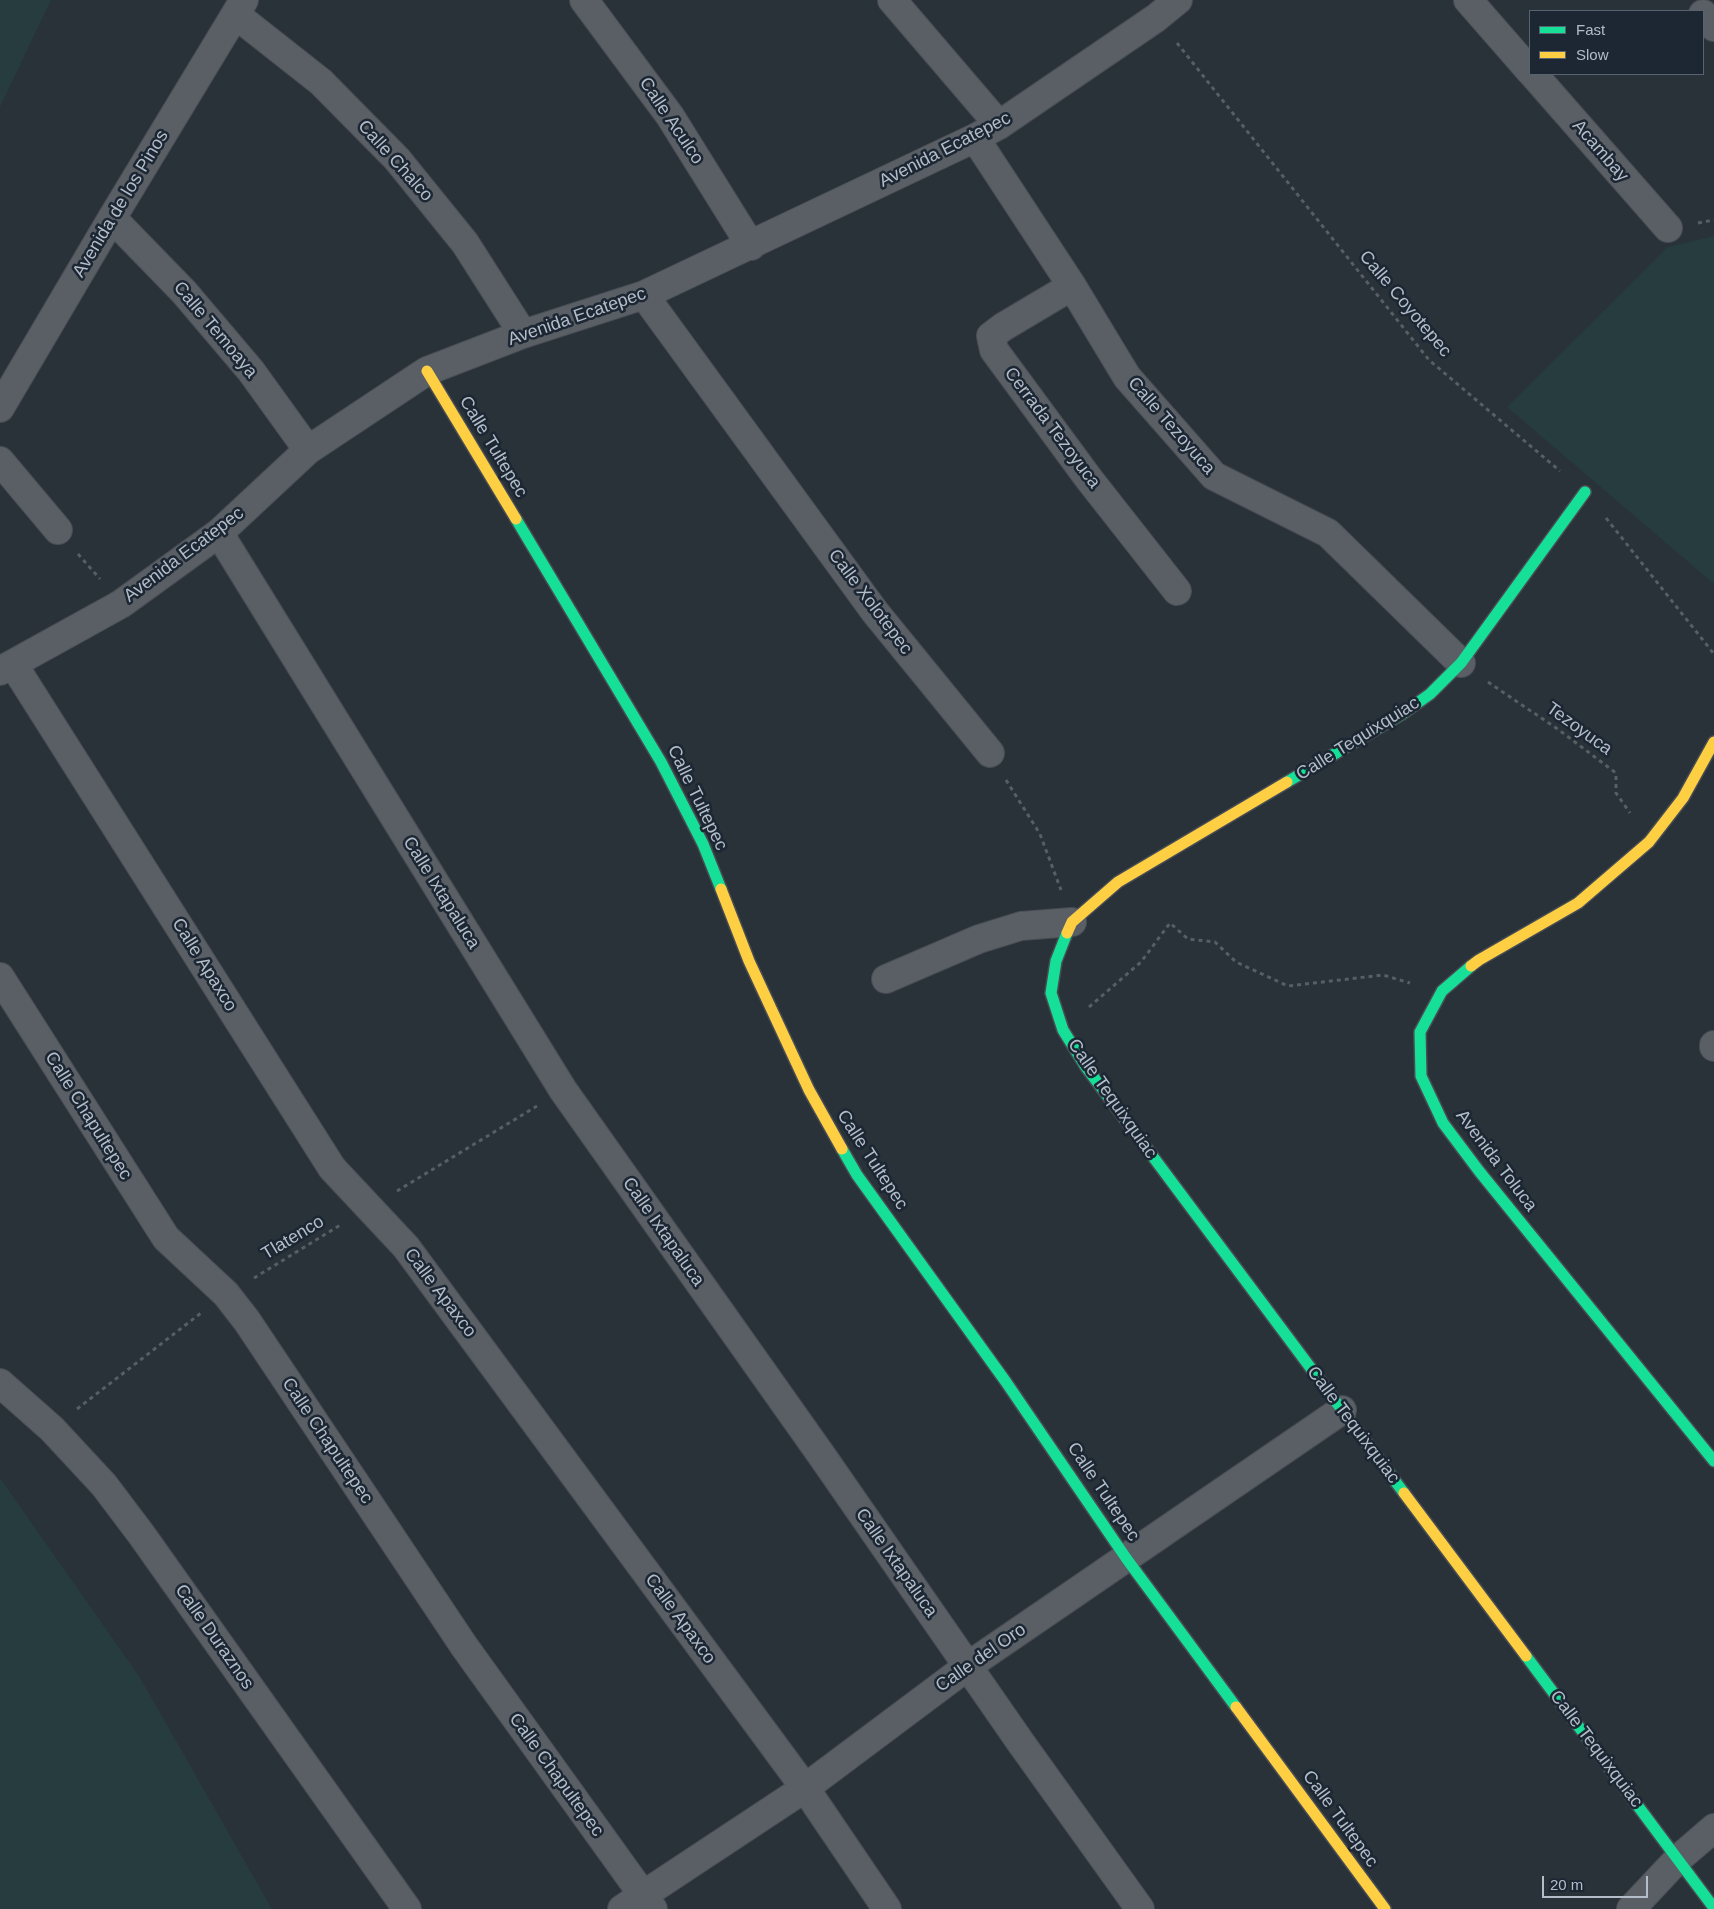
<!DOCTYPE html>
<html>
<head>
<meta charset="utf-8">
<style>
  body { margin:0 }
  #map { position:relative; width:1714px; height:1909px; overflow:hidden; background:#293139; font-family:Helvetica,sans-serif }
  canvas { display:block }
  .legend { position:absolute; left:1529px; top:10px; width:175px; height:65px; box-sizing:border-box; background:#1c2733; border:1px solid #58636f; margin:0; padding:6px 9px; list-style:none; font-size:15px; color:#b3bdca }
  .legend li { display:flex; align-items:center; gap:10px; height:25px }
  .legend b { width:25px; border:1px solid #58636f }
  .scale { position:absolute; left:1542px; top:1876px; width:106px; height:22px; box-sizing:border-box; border:2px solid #b3bdca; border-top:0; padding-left:6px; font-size:15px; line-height:18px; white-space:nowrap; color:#b3bdca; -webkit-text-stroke:4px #1c2733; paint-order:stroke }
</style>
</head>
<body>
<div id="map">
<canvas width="1714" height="1909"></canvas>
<ul class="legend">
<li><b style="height:6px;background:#16e098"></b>Fast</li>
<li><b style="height:6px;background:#ffcf43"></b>Slow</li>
</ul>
<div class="scale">20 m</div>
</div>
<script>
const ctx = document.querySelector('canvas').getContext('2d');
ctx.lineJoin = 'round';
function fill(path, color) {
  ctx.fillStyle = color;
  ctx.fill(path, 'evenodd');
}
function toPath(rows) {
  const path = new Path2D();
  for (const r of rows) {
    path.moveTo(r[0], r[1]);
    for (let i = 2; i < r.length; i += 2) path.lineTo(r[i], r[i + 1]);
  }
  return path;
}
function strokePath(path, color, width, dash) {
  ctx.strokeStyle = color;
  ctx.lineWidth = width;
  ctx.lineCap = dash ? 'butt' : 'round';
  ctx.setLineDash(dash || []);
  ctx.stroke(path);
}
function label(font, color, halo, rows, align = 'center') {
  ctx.font = font + ' Helvetica,sans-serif';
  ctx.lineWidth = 5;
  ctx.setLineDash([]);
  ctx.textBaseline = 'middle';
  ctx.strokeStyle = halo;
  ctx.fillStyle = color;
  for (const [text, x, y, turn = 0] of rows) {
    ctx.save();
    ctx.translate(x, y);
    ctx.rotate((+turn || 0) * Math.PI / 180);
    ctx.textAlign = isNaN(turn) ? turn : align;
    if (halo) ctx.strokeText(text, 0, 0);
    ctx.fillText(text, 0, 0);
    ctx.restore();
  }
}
const green = toPath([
  [0,0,51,0,0,107],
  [1714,236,1714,584,1507,407,1668,247],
  [0,1478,139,1676,272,1909,0,1909]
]);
const path = toPath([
  [1177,43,1429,360,1560,471],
  [1698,223,1714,220],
  [1606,518,1714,654],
  [78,554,100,579],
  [1488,682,1559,730,1616,773,1616,793,1630,813],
  [1006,780,1040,834,1061,890],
  [1089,1007,1141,962,1170,923,1188,939,1215,942,1236,962,1288,986,1383,975,1410,983],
  [397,1191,537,1106],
  [254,1278,342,1224],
  [77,1409,201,1313]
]);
const street = toPath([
  [584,0,670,116,751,246],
  [892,0,999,125],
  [1468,0,1530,71],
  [1703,14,1714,27],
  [236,15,321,82,397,159,465,243,523,334],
  [1533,74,1668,228],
  [975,138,1072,286,1127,377,1214,476,1328,533,1461,663],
  [112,218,184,292,251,371,308,450],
  [1072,286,1003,327,991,336,994,350,1089,479,1177,591],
  [644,295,875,612,990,753],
  [0,408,112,218,244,0],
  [0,461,58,530],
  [219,533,563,1090,822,1456,1021,1743,1140,1909],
  [13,664,332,1168,406,1247,805,1788,887,1909],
  [0,671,121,604,219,533,308,450,427,371,523,334,644,295,975,138,999,125,1156,18,1178,0],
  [0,977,166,1238,226,1294,247,1321,464,1646,653,1909],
  [886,979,979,939,1021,926,1072,922],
  [1714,1045,1714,1047],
  [0,1383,52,1429,104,1485,141,1534,407,1909],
  [622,1909,805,1788,968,1666,1342,1410],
  [1631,1909,1678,1859,1714,1828]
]);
const fast = toPath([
  [516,519,661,762,703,844,721,889],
  [1287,782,1402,714,1430,694,1461,663,1585,492],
  [1067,933,1056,961,1051,993,1063,1030,1086,1067,1404,1493],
  [1471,966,1442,991,1420,1032,1421,1076,1443,1123,1479,1171,1714,1461],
  [842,1149,857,1175,1006,1382,1126,1558,1236,1707],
  [1526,1656,1714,1908]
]);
const slow = toPath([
  [427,371,516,519],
  [721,889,749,961,809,1090,842,1149],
  [1067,933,1072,922,1118,882,1287,782],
  [1471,966,1479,960,1578,903,1649,842,1683,798,1714,742],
  [1404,1493,1526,1656],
  [1236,1707,1385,1909]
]);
const streetNames = [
  ["Calle Aculco",671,121,56],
  ["Avenida Ecatepec",945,150,-27],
  ["Acambay",1600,151,49],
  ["Calle Chalco",395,161,48],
  ["Avenida de los Pinos",121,204,-59],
  ["Calle Coyotepec",1405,304,50],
  ["Avenida Ecatepec",577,317,-19],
  ["Calle Temoaya",215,330,50],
  ["Calle Tezoyuca",1171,426,49],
  ["Cerrada Tezoyuca",1052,428,53],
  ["Calle Tultepec",493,447,59],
  ["Avenida Ecatepec",184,555,-37],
  ["Calle Xolotepec",870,602,53],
  ["Tezoyuca",1579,729,36],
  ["Calle Tequixquiac",1358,739,-32],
  ["Calle Tultepec",697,798,64],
  ["Calle Ixtapaluca",441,893,58],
  ["Calle Apaxco",204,965,58],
  ["Calle Tequixquiac",1112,1099,55],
  ["Calle Chapultepec",88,1116,58],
  ["Calle Tultepec",872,1160,57],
  ["Avenida Toluca",1496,1161,53],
  ["Calle Ixtapaluca",663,1232,55],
  ["Tlatenco",293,1238,-31],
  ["Calle Apaxco",440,1293,53],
  ["Calle Tequixquiac",1353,1425,53],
  ["Calle Chapultepec",327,1441,56],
  ["Calle Tultepec",1103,1492,56],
  ["Calle Ixtapaluca",896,1563,55],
  ["Calle Apaxco",680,1619,54],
  ["Calle Duraznos",214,1637,55],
  ["Calle del Oro",981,1658,-35],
  ["Calle Tequixquiac",1596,1749,53],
  ["Calle Chapultepec",556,1775,54],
  ["Calle Tultepec",1340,1819,54]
];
fill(green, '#263c3f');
strokePath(street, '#484d53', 30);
strokePath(fast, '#484d53', 14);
strokePath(slow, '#484d53', 14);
strokePath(path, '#575e64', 3, [4, 4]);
strokePath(street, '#5a5f66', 28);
strokePath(fast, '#16e098', 11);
strokePath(slow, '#ffcf43', 11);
label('18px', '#b3bdca', '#1c2733', streetNames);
</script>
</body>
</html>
